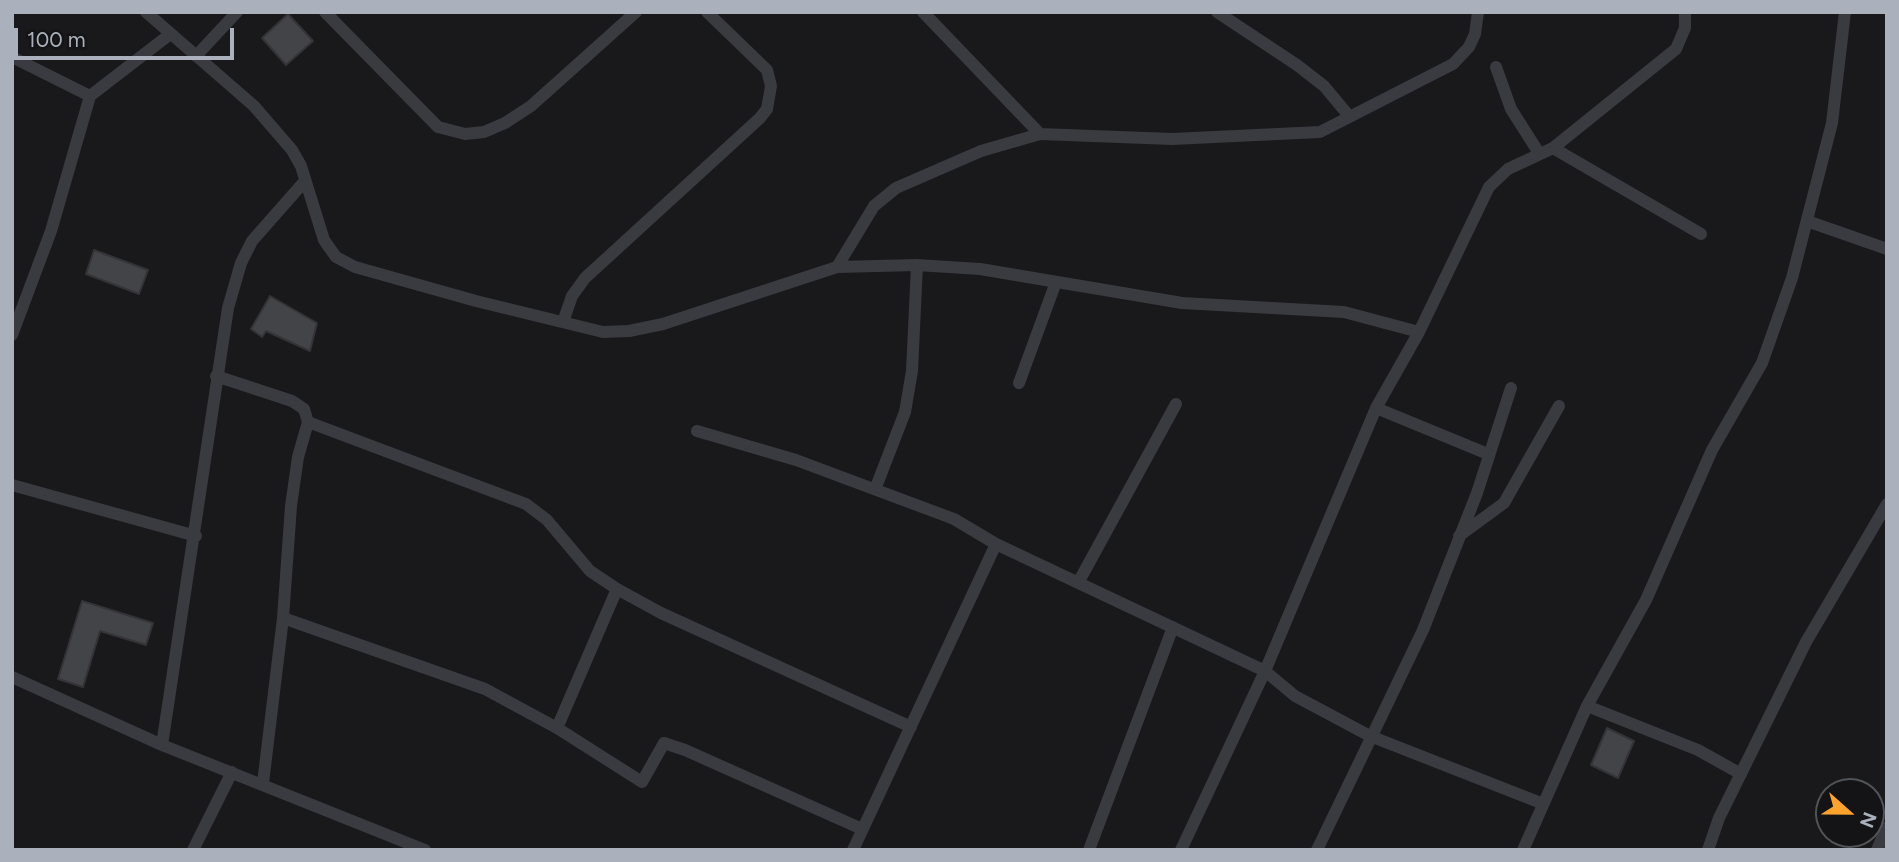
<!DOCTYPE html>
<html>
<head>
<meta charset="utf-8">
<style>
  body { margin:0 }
  #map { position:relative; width:1899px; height:862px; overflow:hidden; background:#19191b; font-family:Figtree,sans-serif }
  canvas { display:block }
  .frame { position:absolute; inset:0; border:14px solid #aab1bc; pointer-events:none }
  .north { position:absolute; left:1815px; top:778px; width:70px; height:70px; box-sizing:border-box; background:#141416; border:2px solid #505358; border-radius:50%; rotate:111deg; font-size:19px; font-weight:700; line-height:28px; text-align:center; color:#aab1bc }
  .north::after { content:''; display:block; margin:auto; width:24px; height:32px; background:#ffa32d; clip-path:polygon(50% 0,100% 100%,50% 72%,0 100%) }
  .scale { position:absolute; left:14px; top:28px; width:220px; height:32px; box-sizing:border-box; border:4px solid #aab1bc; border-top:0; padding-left:9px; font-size:21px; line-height:24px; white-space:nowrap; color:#aab1bc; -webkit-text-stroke:5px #141416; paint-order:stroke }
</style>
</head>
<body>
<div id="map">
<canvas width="1899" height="862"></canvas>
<div class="frame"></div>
<div class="north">N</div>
<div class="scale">100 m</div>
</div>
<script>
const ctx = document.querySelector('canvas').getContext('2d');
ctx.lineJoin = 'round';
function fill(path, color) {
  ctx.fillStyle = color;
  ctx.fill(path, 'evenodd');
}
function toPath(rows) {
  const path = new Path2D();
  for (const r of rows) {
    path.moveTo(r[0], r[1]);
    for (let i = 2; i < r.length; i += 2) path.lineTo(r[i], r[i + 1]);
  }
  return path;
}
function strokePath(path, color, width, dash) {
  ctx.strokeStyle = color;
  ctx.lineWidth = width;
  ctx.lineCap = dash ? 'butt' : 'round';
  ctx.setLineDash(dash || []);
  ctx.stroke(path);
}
const building = toPath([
  [288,14,313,41,286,65,262,38,288,14],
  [94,250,148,270,139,294,86,274,94,250],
  [270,296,317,323,310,351,266,331,262,337,251,329,270,296],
  [82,601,153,623,146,645,100,631,83,687,58,679,82,601],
  [1607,728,1634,741,1618,778,1591,765,1607,728]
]);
const street = toPath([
  [146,12,254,106,292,150,301,166,324,240,336,257,355,267,476,301,603,332,629,331,663,324,837,267,917,265,980,269,1182,303,1344,312,1419,332],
  [325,12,438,127,465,134,484,132,505,123,531,106,636,12],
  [923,12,1040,134],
  [1217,12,1297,65,1324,86,1349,116],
  [196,56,237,12],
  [12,57,90,96],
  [1496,67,1511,109,1539,153],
  [1553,148,1701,234],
  [1807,221,1887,249],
  [837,267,874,206,896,188,981,151,1040,134,1172,139,1320,132,1453,64,1469,47,1475,34,1478,12],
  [563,322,572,296,585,278,760,118,767,109,771,86,767,70,707,12],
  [12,335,51,231,90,96,169,35],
  [216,376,292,401,304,409,308,422,526,504,547,520,590,571,617,589,661,613,911,727],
  [1019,383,1056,282],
  [1376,408,1488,454],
  [697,431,796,460,954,519,996,544,1265,671,1295,696,1370,736,1541,803],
  [12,485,196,536],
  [876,487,905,412,912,371,917,265],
  [1459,536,1504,503,1559,406],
  [1078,583,1176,404],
  [283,618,485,689,557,728,642,782,664,743,685,750,862,829],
  [12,677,162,745,425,850],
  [1587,706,1698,750,1741,774],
  [557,728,617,589],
  [162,745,228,308,241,263,252,241,304,182],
  [263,783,283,618,291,506,298,457,308,422],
  [193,850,232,772],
  [853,850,996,544],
  [1089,850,1173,627],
  [1181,850,1265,671,1376,408,1419,332,1489,187,1508,169,1553,148,1676,49,1685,28,1685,12],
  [1317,850,1423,630,1477,493,1511,388],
  [1523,850,1587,706,1646,600,1712,450,1762,363,1792,278,1832,123,1845,12],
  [1708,850,1719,818,1806,642,1887,504],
  [1877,850,1887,827]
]);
fill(building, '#434448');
strokePath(building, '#333338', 2);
strokePath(street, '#393b41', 12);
</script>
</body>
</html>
